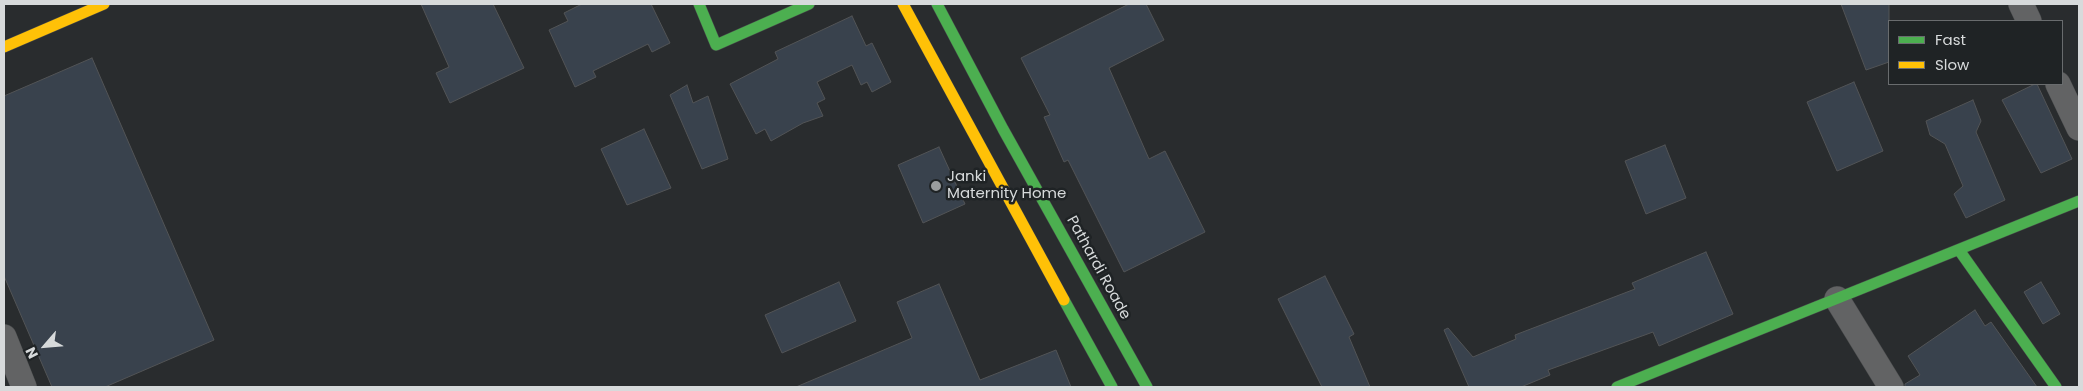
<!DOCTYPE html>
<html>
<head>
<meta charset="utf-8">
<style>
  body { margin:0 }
  #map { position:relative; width:2083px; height:391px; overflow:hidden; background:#292c2e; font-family:Poppins,sans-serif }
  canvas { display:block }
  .frame { position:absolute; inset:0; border:5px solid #d7dadb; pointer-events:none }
  .legend { position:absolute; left:1888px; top:20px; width:175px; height:65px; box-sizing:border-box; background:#1f2325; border:1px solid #696c6e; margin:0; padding:6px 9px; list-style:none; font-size:15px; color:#d7dadb }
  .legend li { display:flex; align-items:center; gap:10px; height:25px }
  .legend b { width:25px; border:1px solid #696c6e }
  .north { position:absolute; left:20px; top:321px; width:50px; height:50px; -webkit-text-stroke:4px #1f2325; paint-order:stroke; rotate:243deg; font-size:14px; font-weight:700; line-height:20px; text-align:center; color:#d7dadb }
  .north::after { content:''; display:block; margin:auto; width:18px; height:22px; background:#d7dadb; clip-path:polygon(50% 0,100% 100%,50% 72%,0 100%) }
</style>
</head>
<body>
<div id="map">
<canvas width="2083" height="391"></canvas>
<div class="frame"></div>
<ul class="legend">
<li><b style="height:6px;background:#4caf50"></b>Fast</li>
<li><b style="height:6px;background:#ffc107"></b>Slow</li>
</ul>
<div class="north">N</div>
</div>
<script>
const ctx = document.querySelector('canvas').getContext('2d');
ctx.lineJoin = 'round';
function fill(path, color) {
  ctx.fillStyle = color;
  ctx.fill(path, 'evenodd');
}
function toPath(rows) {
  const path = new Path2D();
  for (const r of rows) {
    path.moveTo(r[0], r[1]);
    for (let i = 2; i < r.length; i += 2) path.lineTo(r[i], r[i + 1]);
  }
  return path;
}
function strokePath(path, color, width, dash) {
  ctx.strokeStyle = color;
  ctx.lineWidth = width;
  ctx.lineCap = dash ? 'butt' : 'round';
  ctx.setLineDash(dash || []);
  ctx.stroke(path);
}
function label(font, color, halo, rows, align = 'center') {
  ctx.font = font + ' Poppins,sans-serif';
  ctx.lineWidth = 5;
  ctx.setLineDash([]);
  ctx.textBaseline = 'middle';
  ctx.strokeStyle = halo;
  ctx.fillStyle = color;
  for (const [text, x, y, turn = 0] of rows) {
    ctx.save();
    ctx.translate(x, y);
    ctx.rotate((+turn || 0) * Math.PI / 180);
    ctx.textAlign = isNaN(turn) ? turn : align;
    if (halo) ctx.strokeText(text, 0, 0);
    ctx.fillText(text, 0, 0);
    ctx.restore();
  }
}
const building = toPath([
  [421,4,493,4,524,68,450,103,436,73,449,67,421,4],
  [582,4,651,4,670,43,652,52,648,44,593,71,596,77,575,87,549,30,568,21,564,13,582,4],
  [1129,4,1146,4,1164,40,1109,68,1149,159,1165,151,1205,232,1124,272,1068,160,1064,162,1044,117,1050,115,1021,58,1129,4],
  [1841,4,1889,4,1889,62,1866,70,1841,4],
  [852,16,866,46,872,43,891,82,872,92,867,82,861,85,852,65,817,82,825,99,817,103,823,116,803,123,771,141,765,129,756,134,730,84,778,59,775,52,852,16],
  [92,58,214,340,105,387,52,387,4,276,4,96,92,58],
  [1854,82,1883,151,1837,171,1807,102,1854,82],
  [2035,84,2037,84,2072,159,2041,173,2002,100,2035,84],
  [687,85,693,103,708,96,728,159,702,169,670,95,687,85],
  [1973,100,1981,121,1976,132,2005,200,1966,218,1954,194,1963,186,1945,144,1930,135,1926,121,1973,100],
  [644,129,671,188,627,205,601,149,644,129],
  [1665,145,1686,198,1646,214,1625,161,1665,145],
  [939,147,965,204,923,223,898,165,939,147],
  [1706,252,1733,314,1659,346,1653,332,1548,370,1550,375,1521,387,1469,387,1444,330,1448,328,1473,357,1516,339,1515,335,1635,289,1632,283,1706,252],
  [1325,276,1354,334,1349,337,1370,387,1322,387,1278,299,1325,276],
  [839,282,856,321,782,353,765,315,839,282],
  [2041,282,2060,314,2043,324,2024,292,2041,282],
  [939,284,980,380,1056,350,1071,387,796,387,912,338,897,302,939,284],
  [1975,310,1985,326,1991,322,2037,387,1905,387,1905,384,1920,375,1908,356,1975,310]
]);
const street = toPath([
  [2021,4,2029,21],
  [2058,84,2079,128],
  [1837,299,1891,387],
  [4,337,24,387]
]);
const fast = toPath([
  [699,4,716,45,809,4],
  [937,4,1003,129,1147,387],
  [1959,250,2056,387],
  [1064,300,1112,387],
  [1617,387,2079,201]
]);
const slow = toPath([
  [903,4,1064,300],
  [4,47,104,4]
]);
const markers = [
  [936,186,6,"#9a9d9e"]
];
const poiNames = [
  ["Janki",947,177],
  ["Maternity Home",947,194]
];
const streetNames = [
  ["Pathardi Roade",1098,268,61]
];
fill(building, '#39424d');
strokePath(building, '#525456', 1);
strokePath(street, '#464849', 26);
strokePath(fast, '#464849', 12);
strokePath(slow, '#464849', 12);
strokePath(street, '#626364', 25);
strokePath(fast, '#4caf50', 11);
strokePath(slow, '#ffc107', 11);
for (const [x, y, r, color] of markers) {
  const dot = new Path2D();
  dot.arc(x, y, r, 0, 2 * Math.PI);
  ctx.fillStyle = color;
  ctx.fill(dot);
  strokePath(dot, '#1f2325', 2);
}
label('15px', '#d7dadb', '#1f2325', poiNames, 'left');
label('15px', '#d7dadb', '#1f2325', streetNames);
</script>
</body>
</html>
